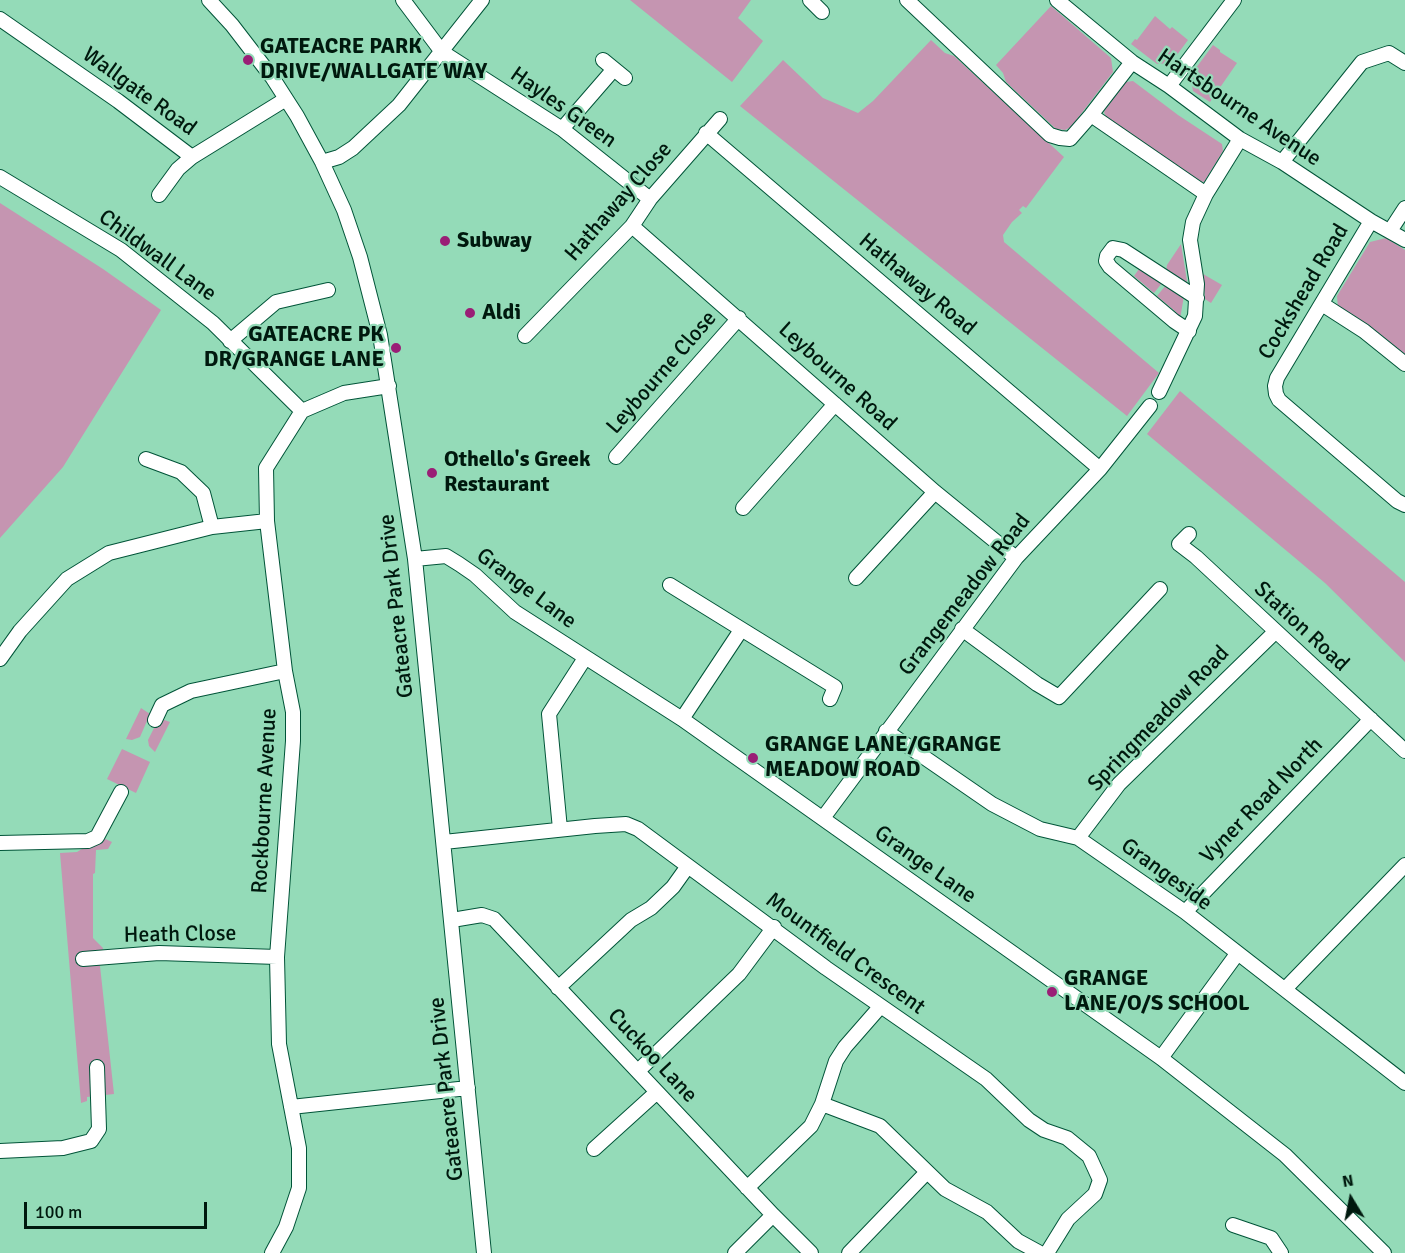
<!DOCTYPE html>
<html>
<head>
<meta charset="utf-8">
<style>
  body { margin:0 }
  #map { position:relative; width:1405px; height:1253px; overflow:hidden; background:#94dbb8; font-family:Signika,sans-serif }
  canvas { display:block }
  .north { position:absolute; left:1321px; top:1169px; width:60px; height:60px; -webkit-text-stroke:4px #94dbb8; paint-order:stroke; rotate:350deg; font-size:16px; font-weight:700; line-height:24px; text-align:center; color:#00190e }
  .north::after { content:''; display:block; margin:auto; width:21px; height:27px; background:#00190e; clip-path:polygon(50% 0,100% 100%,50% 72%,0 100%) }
  .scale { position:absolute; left:24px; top:1202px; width:183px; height:27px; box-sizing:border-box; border:3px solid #00190e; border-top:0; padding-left:8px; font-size:18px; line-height:21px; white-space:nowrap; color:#00190e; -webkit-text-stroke:4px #94dbb8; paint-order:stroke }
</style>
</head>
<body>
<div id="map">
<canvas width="1405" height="1253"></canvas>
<div class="north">N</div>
<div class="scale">100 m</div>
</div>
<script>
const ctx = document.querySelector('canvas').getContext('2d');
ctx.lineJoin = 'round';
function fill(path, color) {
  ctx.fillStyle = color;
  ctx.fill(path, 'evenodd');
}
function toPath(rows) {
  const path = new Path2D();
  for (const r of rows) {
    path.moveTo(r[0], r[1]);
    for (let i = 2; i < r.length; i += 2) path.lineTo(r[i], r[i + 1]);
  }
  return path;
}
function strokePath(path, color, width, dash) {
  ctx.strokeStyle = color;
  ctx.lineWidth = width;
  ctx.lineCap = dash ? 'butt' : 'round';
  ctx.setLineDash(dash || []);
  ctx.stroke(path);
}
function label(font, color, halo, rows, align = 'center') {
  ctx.font = font + ' Signika,sans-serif';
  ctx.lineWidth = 4.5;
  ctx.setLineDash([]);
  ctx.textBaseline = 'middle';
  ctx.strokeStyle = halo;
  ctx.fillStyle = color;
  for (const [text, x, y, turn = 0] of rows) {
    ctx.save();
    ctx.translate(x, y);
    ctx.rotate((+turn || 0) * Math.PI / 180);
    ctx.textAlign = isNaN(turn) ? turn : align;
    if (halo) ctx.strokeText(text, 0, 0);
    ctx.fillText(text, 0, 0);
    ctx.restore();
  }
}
const green = toPath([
  [630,0,751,0,738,18,763,41,732,82],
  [1051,6,1111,58,1113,72,1071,127,1065,130,1056,129,1006,82,1003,73,996,65],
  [1155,16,1170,29,1172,27,1188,40,1171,63,1157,64,1131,44,1135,39,1137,40],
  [931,40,945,53,954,56,1064,157,1026,208,1023,206,1019,210,1022,213,1012,222,1003,235,1004,242,1159,373,1127,416,740,106,783,60,823,98,858,113,873,101],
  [1213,45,1220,50,1220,52,1237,63,1210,102,1193,91,1190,76],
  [1133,81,1178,115,1222,144,1223,151,1204,182,1199,181,1106,117,1104,112,1105,110,1126,82],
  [0,203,103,269,161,310,63,467,0,538],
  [1386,238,1405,250,1405,359,1338,309,1337,296,1370,242],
  [1181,244,1187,281,1187,285,1166,273,1167,265],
  [1139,269,1162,283,1154,293,1134,276],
  [1203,274,1222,285,1211,303,1205,299],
  [1166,285,1184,296,1180,319,1173,316,1176,312,1157,296],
  [1180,391,1405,582,1405,662,1325,583,1147,434],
  [141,708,150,714,140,737,132,740,126,739],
  [159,718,170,722,155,752,149,746,148,740],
  [122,749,150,762,136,793,107,779],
  [101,837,112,842,108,849,96,850,95,873,93,874,93,938,103,948,100,966,114,1094,87,1097,87,1101,81,1103,60,853,77,852]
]);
const minor = toPath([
  [209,0,232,25,272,77,297,116,322,162,344,210,360,257,380,335,415,559,484,1253],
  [403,0,442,52,562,129,650,199],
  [810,0,822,12],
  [907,0,1050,135,1060,138,1070,139,1091,115,1132,62],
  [1057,0,1132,62,1169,86,1240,139,1282,162,1371,221,1405,240],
  [0,19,118,101,192,157,286,99],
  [603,60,625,78],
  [1169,86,1234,0],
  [1091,115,1206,194],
  [562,129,614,69],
  [706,133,1100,469],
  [322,162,339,157,353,148,399,105,482,0],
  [1282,162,1362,62,1389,53,1405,63],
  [0,177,121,250,213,323,302,411],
  [159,195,178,169,192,157],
  [1371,221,1277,378,1275,386,1276,394,1279,400,1397,501,1405,505],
  [632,226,935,492,1016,558],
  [1390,231,1405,208],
  [1322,304,1364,331,1405,364],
  [1189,331,1174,321,1110,267,1106,261,1107,256,1113,248,1123,250,1197,298],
  [525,336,632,226,650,199,720,119],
  [230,341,276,302,328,290],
  [1159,392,1195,316,1197,284,1190,240,1193,222,1206,194,1240,139],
  [616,457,739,318],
  [146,459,181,472,203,493,212,527],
  [743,508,835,404],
  [1189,534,1179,544,1196,557,1405,751],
  [415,559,446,556,459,564,475,575,515,612,682,719,1161,1058,1285,1155,1384,1253],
  [856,578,935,492],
  [670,585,835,687,830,699],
  [962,629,1037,684,1059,697,1160,589],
  [0,659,20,631,67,579,109,553,212,527,267,521],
  [682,719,741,630],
  [155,720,162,705,191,691,285,671],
  [886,731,992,804,1040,829,1078,838,1185,912,1405,1083],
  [823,818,1016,558,1100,469,1150,406],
  [560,829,549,714,585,658],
  [1078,838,1119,784,1275,632],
  [444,842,595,826,626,824,638,829,826,968,986,1079,1029,1120,1044,1130,1067,1138,1089,1156,1100,1180,1095,1194,1068,1219,1047,1253],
  [0,843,88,841,97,837,121,792],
  [1185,912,1371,719],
  [452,920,482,915,494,919,773,1215,811,1253],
  [83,959,159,953,277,957],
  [558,988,631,920,651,908,673,887,688,866],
  [1285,989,1405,865],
  [1161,1058,1237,954],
  [638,1071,739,974,774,927],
  [822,1104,880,1126,945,1189,987,1212,1018,1241,1040,1253],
  [291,1107,468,1088],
  [594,1149,657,1092],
  [0,1151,63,1148,91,1141,99,1129,97,1067],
  [747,1188,811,1126,822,1104,836,1061,845,1047,880,1007],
  [1233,1225,1271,1238,1281,1253],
  [272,1253,286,1227,299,1188,299,1148,279,1044,277,957,293,741,293,712,285,671,267,521,266,468,302,411,344,393,389,386],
  [735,1253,773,1215],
  [849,1253,927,1172]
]);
const markers = [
  [248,60,6,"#9a1e76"],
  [445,241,6,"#9a1e76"],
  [470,313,6,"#9a1e76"],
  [396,348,6,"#9a1e76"],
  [432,473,6,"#9a1e76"],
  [753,758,6,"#9a1e76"],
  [1052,992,6,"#9a1e76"]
];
const poiNames = [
  ["GATEACRE PARK",260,47],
  ["DRIVE/WALLGATE WAY",260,72],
  ["Subway",457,241],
  ["Aldi",482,313],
  ["GATEACRE PK",384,335,"right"],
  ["DR/GRANGE LANE",384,360,"right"],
  ["Othello's Greek",444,460],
  ["Restaurant",444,485],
  ["GRANGE LANE/GRANGE",765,745],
  ["MEADOW ROAD",765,770],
  ["GRANGE",1064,979],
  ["LANE/O/S SCHOOL",1064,1004]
];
const streetNames = [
  ["Wallgate Road",139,92,36],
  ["Hayles Green",563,108,35],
  ["Hartsbourne Avenue",1239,108,34],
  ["Hathaway Close",619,202,-49],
  ["Childwall Lane",157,256,36],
  ["Hathaway Road",917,285,40],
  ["Cockshead Road",1304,292,-59],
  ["Leybourne Close",662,373,-49],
  ["Leybourne Road",837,377,42],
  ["Grange Lane",526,589,37],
  ["Grangemeadow Road",965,595,-52],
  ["Gateacre Park Drive",397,606,-96],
  ["Station Road",1301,627,43],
  ["Springmeadow Road",1159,719,-46],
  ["Rockbourne Avenue",265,801,-87],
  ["Vyner Road North",1262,801,-46],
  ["Grange Lane",925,865,35],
  ["Grangeside",1166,875,36],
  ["Heath Close",180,935,-1],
  ["Mountfield Crescent",845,954,36],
  ["Cuckoo Lane",652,1056,47],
  ["Gateacre Park Drive",447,1089,-96]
];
fill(green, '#c595b1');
strokePath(minor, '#005438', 16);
strokePath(minor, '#fff', 14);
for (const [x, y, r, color] of markers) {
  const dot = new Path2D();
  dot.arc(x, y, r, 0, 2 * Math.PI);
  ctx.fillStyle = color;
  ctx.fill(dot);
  strokePath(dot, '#94dbb8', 2);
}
label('bold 22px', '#00190e', '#94dbb8', poiNames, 'left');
label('22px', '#00190e', '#94dbb8', streetNames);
</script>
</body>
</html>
